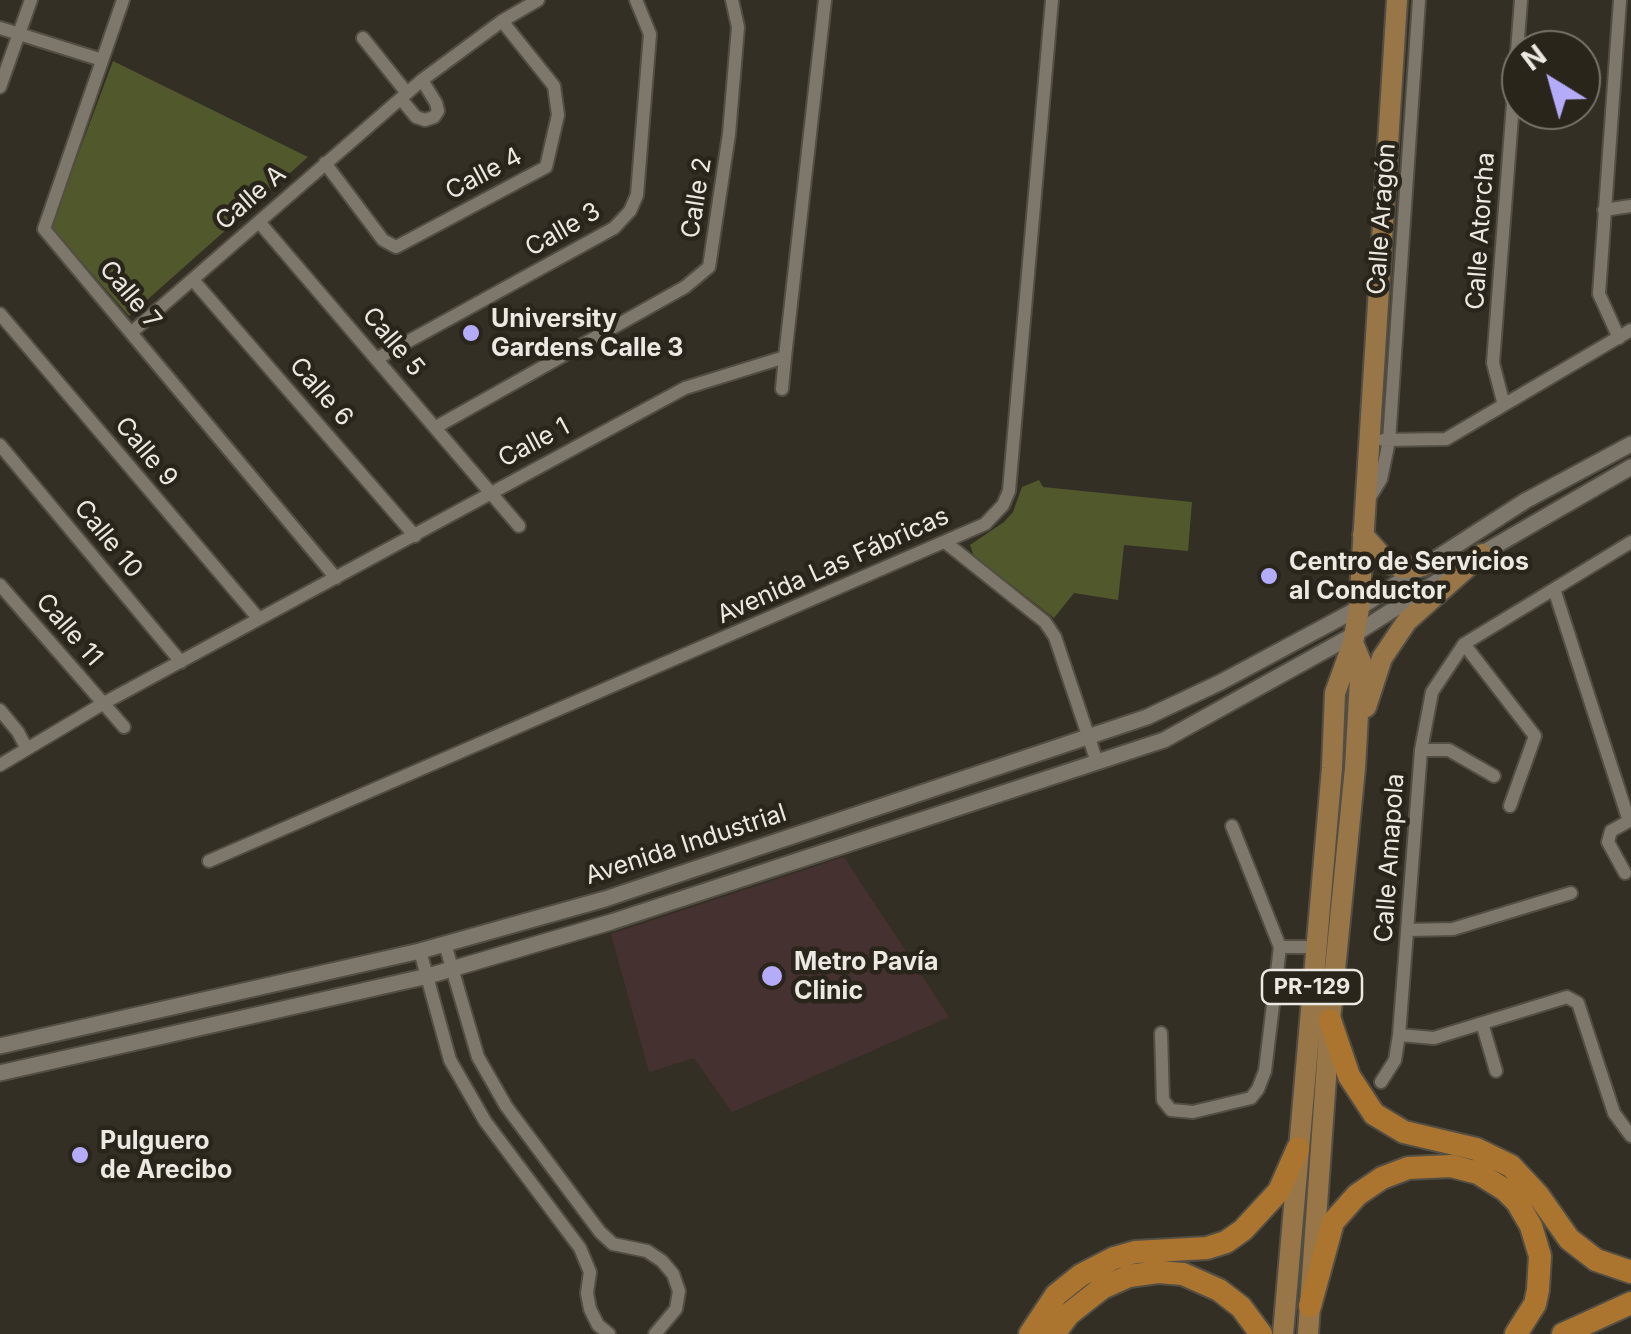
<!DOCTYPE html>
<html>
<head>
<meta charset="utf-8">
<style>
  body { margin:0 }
  #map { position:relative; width:1631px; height:1334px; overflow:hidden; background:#342f25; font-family:Inter,sans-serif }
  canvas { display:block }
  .north { position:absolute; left:1501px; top:30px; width:100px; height:100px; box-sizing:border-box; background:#2a251b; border:2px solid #78736b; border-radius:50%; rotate:323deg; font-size:28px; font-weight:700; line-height:40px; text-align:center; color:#ece9e2 }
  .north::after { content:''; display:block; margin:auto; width:35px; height:45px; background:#b4acf9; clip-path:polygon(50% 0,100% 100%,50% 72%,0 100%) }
</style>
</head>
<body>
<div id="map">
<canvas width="1631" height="1334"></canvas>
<div class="north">N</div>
</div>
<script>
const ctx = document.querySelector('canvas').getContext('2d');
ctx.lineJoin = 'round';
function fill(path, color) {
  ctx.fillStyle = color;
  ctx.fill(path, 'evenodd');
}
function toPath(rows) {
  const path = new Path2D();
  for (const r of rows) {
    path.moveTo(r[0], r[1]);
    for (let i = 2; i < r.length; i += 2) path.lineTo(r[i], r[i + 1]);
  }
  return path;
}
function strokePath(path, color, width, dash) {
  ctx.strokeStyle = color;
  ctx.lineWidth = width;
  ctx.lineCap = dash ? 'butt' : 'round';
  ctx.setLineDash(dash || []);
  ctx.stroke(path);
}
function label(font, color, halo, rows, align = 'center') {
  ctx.font = font + ' Inter,sans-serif';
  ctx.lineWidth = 9;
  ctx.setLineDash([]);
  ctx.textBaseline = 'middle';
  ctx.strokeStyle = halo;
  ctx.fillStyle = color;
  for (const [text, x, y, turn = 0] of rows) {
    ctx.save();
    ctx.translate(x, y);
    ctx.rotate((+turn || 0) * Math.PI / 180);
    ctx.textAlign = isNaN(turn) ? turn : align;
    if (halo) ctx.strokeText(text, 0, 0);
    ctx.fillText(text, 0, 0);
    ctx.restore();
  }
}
const medical = toPath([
  [844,857,949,1017,732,1112,694,1058,649,1072,611,934]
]);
const green = toPath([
  [113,61,308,157,129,316,51,227],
  [1039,480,1043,487,1192,502,1188,551,1124,545,1118,600,1074,593,1054,618,974,556,970,545,1004,522,1013,512,1022,487]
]);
const minor = toPath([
  [123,0,44,229,336,578],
  [0,28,102,60],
  [363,38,407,93],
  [0,87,31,0],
  [401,99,416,117,425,120,434,117,438,111,436,103,422,80],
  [325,163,383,240,396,247,546,167,558,115,554,86,502,21],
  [1604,210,1631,206],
  [259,222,519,526],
  [193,280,415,536],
  [0,314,259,619],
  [132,332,422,80,502,21,538,0],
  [1619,338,1599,294,1620,0],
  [378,358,614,228,630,211,637,195,650,34,636,0],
  [782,389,785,357],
  [1504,405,1493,363,1521,0],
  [436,427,685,287,709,267,729,134,738,27,732,0],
  [1383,440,1446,439,1631,330],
  [0,445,181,662],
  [1370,497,1381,479,1389,441,1419,0],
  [945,542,1045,622,1055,637,1097,762],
  [0,585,124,727],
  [1554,589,1629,821,1611,831,1608,842,1625,873],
  [1464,644,1535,736,1510,806],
  [0,710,18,732,27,749],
  [1421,750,1449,750,1494,776],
  [0,765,104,703,685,388,785,357,825,0],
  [209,861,985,524,1003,505,1009,491,1052,0],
  [1408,930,1453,929,1571,893],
  [445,944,478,1057,506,1106,600,1232,613,1244,647,1251,662,1261,673,1274,679,1291,676,1309,655,1334],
  [1280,947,1315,947],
  [420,951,450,1060,485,1121,580,1248,590,1272,587,1293,590,1309,598,1325,609,1334],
  [1482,1023,1496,1071],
  [1161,1033,1163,1100,1171,1110,1193,1112,1251,1098,1258,1089,1265,1071,1280,947,1232,826],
  [1399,1035,1434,1038,1567,997,1578,1003,1614,1113,1631,1136],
  [1381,1082,1395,1060,1399,1035,1421,750,1432,692,1464,644,1631,542]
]);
const tertiary = toPath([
  [1476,557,1631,467],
  [0,1046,420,951,605,899,1147,717,1221,682,1359,608,1525,501,1631,444],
  [0,1073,428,976,611,922,1164,740,1355,634,1452,572]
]);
const primary = toPath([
  [1363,535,1388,563,1403,568,1422,566],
  [1366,707,1382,658,1407,621,1482,554],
  [1283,1334,1332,768,1335,693,1353,643,1359,608,1397,0],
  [1308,1334,1330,1020,1355,768,1361,662,1353,643]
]);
const motorway = toPath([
  [1330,1020,1349,1076,1374,1114,1404,1132,1476,1149,1511,1166,1538,1195,1569,1239,1596,1260,1631,1272],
  [1310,1306,1333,1222,1357,1195,1382,1178,1408,1168,1451,1166,1478,1173,1505,1190,1517,1202,1531,1226,1540,1256,1538,1290,1535,1304,1516,1334],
  [1030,1334,1056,1295,1081,1275,1114,1258,1135,1252,1207,1248,1226,1242,1243,1230,1279,1191,1298,1148],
  [1054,1334,1069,1314,1102,1288,1129,1276,1158,1272,1183,1274,1219,1290,1241,1307,1261,1334],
  [1563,1334,1631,1303]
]);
const markers = [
  [471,333,10,"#b4acf9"],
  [1269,576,10,"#b4acf9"],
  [772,976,12,"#b4acf9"],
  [80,1155,10,"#b4acf9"]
];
const shields = [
  [1312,987,100]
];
const shieldNames = [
  ["PR-129",1312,987]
];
const streetNames = [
  ["Calle 4",484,174,-28],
  ["Calle A",251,198,-41],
  ["Calle 2",697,198,-81],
  ["Calle Aragón",1382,219,-86],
  ["Calle 3",563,230,-30],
  ["Calle Atorcha",1481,231,-86],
  ["Calle 7",130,295,50],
  ["Calle 5",393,342,50],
  ["Calle 6",321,392,49],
  ["Calle 1",534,443,-28],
  ["Calle 9",146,452,50],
  ["Calle 10",108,539,51],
  ["Avenida Las Fábricas",833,566,-24],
  ["Calle 11",69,630,49],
  ["Avenida Industrial",686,845,-18],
  ["Calle Amapola",1390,858,-86]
];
const poiNames = [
  ["University",491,319],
  ["Gardens Calle 3",491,348],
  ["Centro de Servicios",1289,562],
  ["al Conductor",1289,591],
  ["Metro Pavía",794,962],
  ["Clinic",794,991],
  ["Pulguero",100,1141],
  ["de Arecibo",100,1170]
];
fill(medical, '#463131');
fill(green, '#51582c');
strokePath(minor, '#524e44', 16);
strokePath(tertiary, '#524e44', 19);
strokePath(primary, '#524e44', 24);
strokePath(motorway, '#524e44', 26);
strokePath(minor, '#7e786c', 12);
strokePath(tertiary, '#7e786c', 15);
strokePath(primary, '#997648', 20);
strokePath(motorway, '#ab7530', 22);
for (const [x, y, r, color] of markers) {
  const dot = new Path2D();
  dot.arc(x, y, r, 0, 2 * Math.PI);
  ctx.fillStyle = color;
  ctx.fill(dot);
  strokePath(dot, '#2a251b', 4);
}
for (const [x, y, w] of shields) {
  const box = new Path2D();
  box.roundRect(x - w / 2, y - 17, w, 34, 8);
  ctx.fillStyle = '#2a251b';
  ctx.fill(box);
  strokePath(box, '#ece9e2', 2.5);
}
label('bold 22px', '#ece9e2', null, shieldNames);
label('25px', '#ece9e2', '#2a251b', streetNames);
label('bold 25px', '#ece9e2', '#2a251b', poiNames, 'left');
</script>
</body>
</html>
